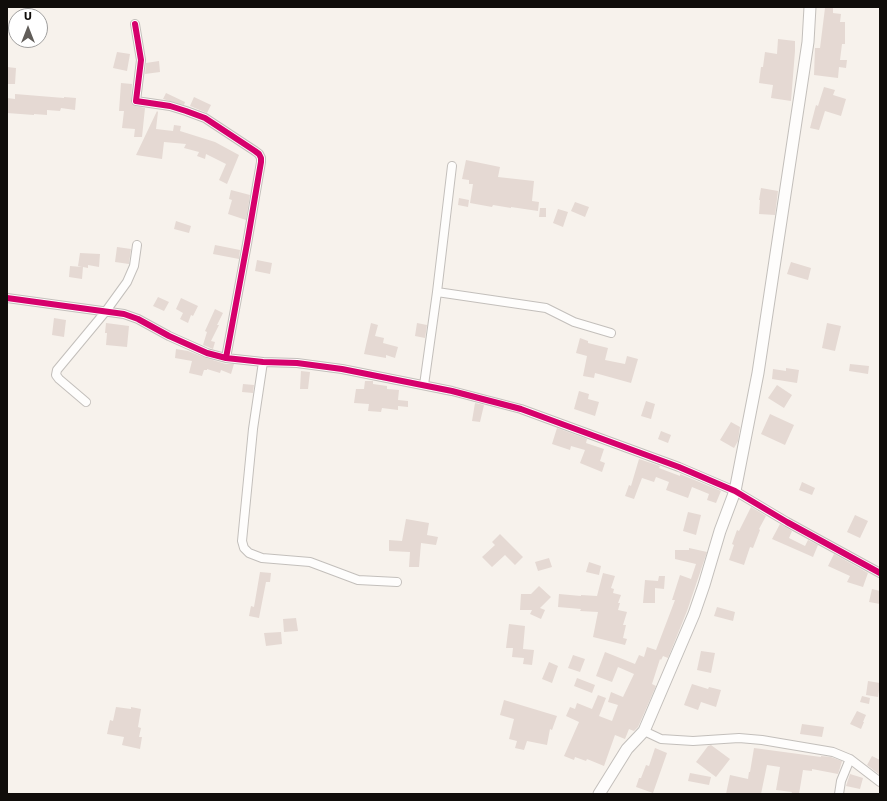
<!DOCTYPE html>
<html>
<head>
<meta charset="utf-8">
<style>
  body { margin:0 }
  #map { position:relative; width:887px; height:801px; overflow:hidden; background:#f7f2ec; font-family:"Work Sans",sans-serif }
  canvas { display:block }
  .frame { position:absolute; inset:0; border:8px solid #100d0a; pointer-events:none }
  .north { position:absolute; left:8px; top:8px; width:40px; height:40px; box-sizing:border-box; background:#fff; border:1px solid #9f9e9d; border-radius:50%; rotate:0deg; font-size:11px; font-weight:700; line-height:16px; text-align:center; color:#100d0a }
  .north::after { content:''; display:block; margin:auto; width:14px; height:18px; background:#615d59; clip-path:polygon(50% 0,100% 100%,50% 72%,0 100%) }
</style>
</head>
<body>
<div id="map">
<canvas width="887" height="801"></canvas>
<div class="frame"></div>
<div class="north">U</div>
</div>
<script>
const ctx = document.querySelector('canvas').getContext('2d');
ctx.lineJoin = 'round';
function fill(path, color) {
  ctx.fillStyle = color;
  ctx.fill(path, 'evenodd');
}
function toPath(rows) {
  const path = new Path2D();
  for (const r of rows) {
    path.moveTo(r[0], r[1]);
    for (let i = 2; i < r.length; i += 2) path.lineTo(r[i], r[i + 1]);
  }
  return path;
}
function strokePath(path, color, width, dash) {
  ctx.strokeStyle = color;
  ctx.lineWidth = width;
  ctx.lineCap = dash ? 'butt' : 'round';
  ctx.setLineDash(dash || []);
  ctx.stroke(path);
}
const building = toPath([
  [825,8,833,8,833,13,841,14,840,22,845,22,845,44,842,44,840,60,847,60,846,68,839,67,838,78,814,75,815,48,820,48],
  [778,39,795,41,795,51,791,101,771,98,773,85,759,83,761,67,763,67,765,52,777,54],
  [117,52,130,54,127,71,113,68],
  [159,61,160,72,145,74,146,63],
  [7,67,16,68,15,84,7,84],
  [121,83,132,84,131,103,135,106,145,108,142,137,134,137,135,129,122,128,124,111,119,111],
  [824,87,835,90,833,95,846,99,841,116,825,111,819,130,810,128,816,105,818,106],
  [166,93,185,102,184,105,163,99],
  [15,94,64,98,64,97,76,98,75,110,61,108,60,111,47,110,47,115,34,114,34,115,7,113,7,98,15,99],
  [194,97,211,105,207,113,190,106],
  [157,111,158,112,156,129,173,131,174,125,181,126,180,131,215,142,239,155,227,184,219,180,226,164,206,154,205,159,197,156,199,152,184,148,186,144,164,142,162,159,136,155],
  [466,160,500,167,498,177,534,181,532,201,539,202,538,211,511,207,511,208,493,205,492,207,470,203,473,184,469,184,469,180,462,179],
  [761,188,778,191,775,215,759,214,760,200,759,200],
  [231,190,250,195,246,220,228,214,232,200,229,199],
  [459,198,469,200,468,207,458,205],
  [575,202,589,207,585,217,571,211],
  [540,208,546,208,546,217,539,217],
  [558,209,568,212,563,227,553,223],
  [176,221,191,226,189,233,174,229],
  [215,245,240,250,239,259,213,254],
  [117,247,131,249,129,264,115,262],
  [80,253,100,254,99,267,88,265,88,268,83,267,82,279,69,277,70,266,82,267,78,266],
  [257,260,272,263,270,274,255,271],
  [791,262,811,268,808,280,787,274],
  [158,297,169,302,164,311,153,306],
  [181,298,198,306,193,316,191,315,188,323,180,319,183,313,176,309],
  [215,309,223,313,217,325,219,325,211,341,215,342,213,349,203,345,207,332,205,331],
  [54,318,66,320,64,337,52,335],
  [106,323,129,326,127,347,106,345,107,333,105,333],
  [371,323,378,325,375,336,384,338,383,343,398,347,395,358,386,355,386,358,364,354],
  [417,323,427,325,425,338,415,336],
  [827,323,841,326,835,351,822,348],
  [580,338,588,341,588,343,608,348,605,360,625,364,627,356,638,359,631,383,595,373,594,378,583,376,587,356,576,353],
  [176,349,188,351,206,358,226,364,234,364,231,374,221,370,220,373,207,369,207,370,204,370,202,376,189,373,192,361,175,358],
  [850,364,869,366,868,374,849,371],
  [786,368,799,370,797,383,772,379,773,369,786,371],
  [301,371,310,372,308,389,300,389],
  [365,381,373,381,373,384,387,386,387,389,399,390,398,400,408,401,408,407,398,406,398,410,382,408,381,412,368,411,369,404,354,403,356,389,364,389],
  [243,384,254,385,253,393,242,392],
  [777,385,792,395,784,408,768,398],
  [579,391,589,394,588,399,599,402,595,416,574,409],
  [646,401,655,404,651,419,641,416],
  [475,403,484,405,480,422,472,421],
  [770,414,794,425,785,445,761,434],
  [731,422,740,427,738,441,734,448,720,440],
  [557,428,587,439,586,443,604,449,600,461,605,463,602,472,580,463,585,450,571,446,570,450,552,444],
  [661,431,671,435,668,443,658,439],
  [639,459,660,466,659,468,680,476,680,474,721,491,716,503,707,500,709,494,692,487,688,498,666,490,669,482,656,477,654,482,642,478,634,499,625,496,629,485,631,486],
  [802,482,815,488,812,495,799,490],
  [751,507,766,516,759,529,760,530,753,548,750,547,744,565,729,560,734,545,732,544,737,530,739,531],
  [688,512,701,515,696,535,683,531],
  [855,515,868,521,860,538,847,532],
  [406,519,429,523,427,535,438,537,436,545,421,543,419,567,409,567,410,552,389,551,389,540,402,541],
  [780,524,792,531,789,538,805,546,808,540,818,545,813,557,772,539],
  [500,534,523,557,515,565,505,555,492,567,482,557,495,545,492,542],
  [689,548,707,552,687,611,668,658,663,656,661,660,660,659,652,684,656,686,638,727,634,731,629,729,625,739,615,735,604,766,587,759,586,761,575,757,574,760,564,756,579,722,566,716,570,707,575,709,577,703,592,709,598,695,606,698,599,716,612,721,618,705,608,702,611,692,623,697,634,674,618,667,612,682,596,676,605,652,635,664,639,655,644,657,647,647,656,650,675,600,672,600,680,575,691,579,696,564,675,559,675,550,689,550],
  [834,554,868,573,863,587,847,582,850,576,828,566],
  [549,558,552,567,538,571,535,562],
  [589,562,601,566,599,575,586,572],
  [260,572,271,573,270,582,266,582,259,618,249,616,251,606,254,607],
  [603,573,615,576,611,588,614,589,613,593,621,595,618,603,620,603,618,610,627,612,623,625,626,625,623,638,627,639,625,645,593,637,598,612,580,611,581,609,558,607,559,594,581,596,581,595,597,596],
  [659,576,665,576,664,589,655,588,655,603,643,603,645,580,658,581],
  [539,586,551,597,540,608,545,610,541,619,530,614,532,610,520,610,521,594,531,594],
  [872,589,880,591,880,604,869,602],
  [717,607,735,612,733,621,714,616],
  [296,618,298,631,284,632,283,619],
  [509,624,525,626,523,649,534,650,532,665,523,664,524,658,512,657,513,648,506,648],
  [281,632,282,644,266,646,264,633],
  [701,651,715,653,711,673,697,670],
  [573,655,585,659,580,672,568,668],
  [549,662,558,666,552,683,542,679],
  [577,678,595,685,592,693,574,686],
  [868,681,880,683,878,697,866,695],
  [692,684,708,689,709,687,721,690,716,707,701,702,698,710,684,705],
  [862,696,870,698,869,704,860,702],
  [504,700,557,716,552,730,550,729,547,745,527,741,524,750,515,748,517,741,509,739,514,719,500,715],
  [116,707,131,709,131,707,141,709,138,727,141,728,139,737,142,737,140,749,122,745,124,737,107,734,110,720,113,721],
  [857,711,866,715,863,722,864,722,861,729,850,724],
  [802,724,824,727,822,737,800,734],
  [711,745,730,759,716,777,696,762,708,746],
  [655,748,667,753,653,793,636,787,639,778,641,778,646,765,649,766],
  [754,748,821,757,821,756,831,757,842,761,840,768,838,774,812,769,812,771,803,770,799,794,791,794,792,792,776,790,780,767,767,765,761,794,726,794,730,775,748,779,749,772,750,772],
  [872,756,880,760,880,775,867,765],
  [690,773,711,777,709,785,688,781],
  [850,774,863,778,860,789,846,786]
]);
const street = toPath([
  [135,24,141,60,136,101,170,106,186,111,205,118,255,151,259,154,261,158,261,162,247,244,226,358],
  [437,292,546,308,574,322,611,333],
  [7,298,124,314,138,319,169,336,207,353,226,358,263,362,297,363,342,369,452,391,521,409,679,467,735,491,787,522,880,573],
  [263,362,253,429,242,541,244,548,249,553,262,558,310,562,358,580,397,582],
  [424,385,437,292,452,166],
  [86,402,59,379,56,375,57,370,106,311,127,282,134,266,137,245],
  [644,731,661,739,693,741,739,738,762,740,833,752,850,759,880,782],
  [839,794,841,781,850,759]
]);
const secondary = toPath([
  [599,794,627,749,644,731,694,614,704,585,720,531,735,491,758,373,808,42,810,7]
]);
const cycleway = toPath([
  [135,24,141,60,136,101,170,106,186,111,205,118,255,151,259,154,261,158,261,162,247,244,226,358],
  [7,298,124,314,138,319,169,336,207,353,226,358,263,362,297,363,342,369,452,391,521,409,679,467,735,491,787,522,880,573]
]);
fill(building, '#e5d9d3');
strokePath(street, '#c3bfbb', 10);
strokePath(secondary, '#c3bfbb', 13);
strokePath(street, '#fefdfc', 8);
strokePath(secondary, '#fefdfc', 11);
strokePath(cycleway, '#d6006c', 6);
</script>
</body>
</html>
